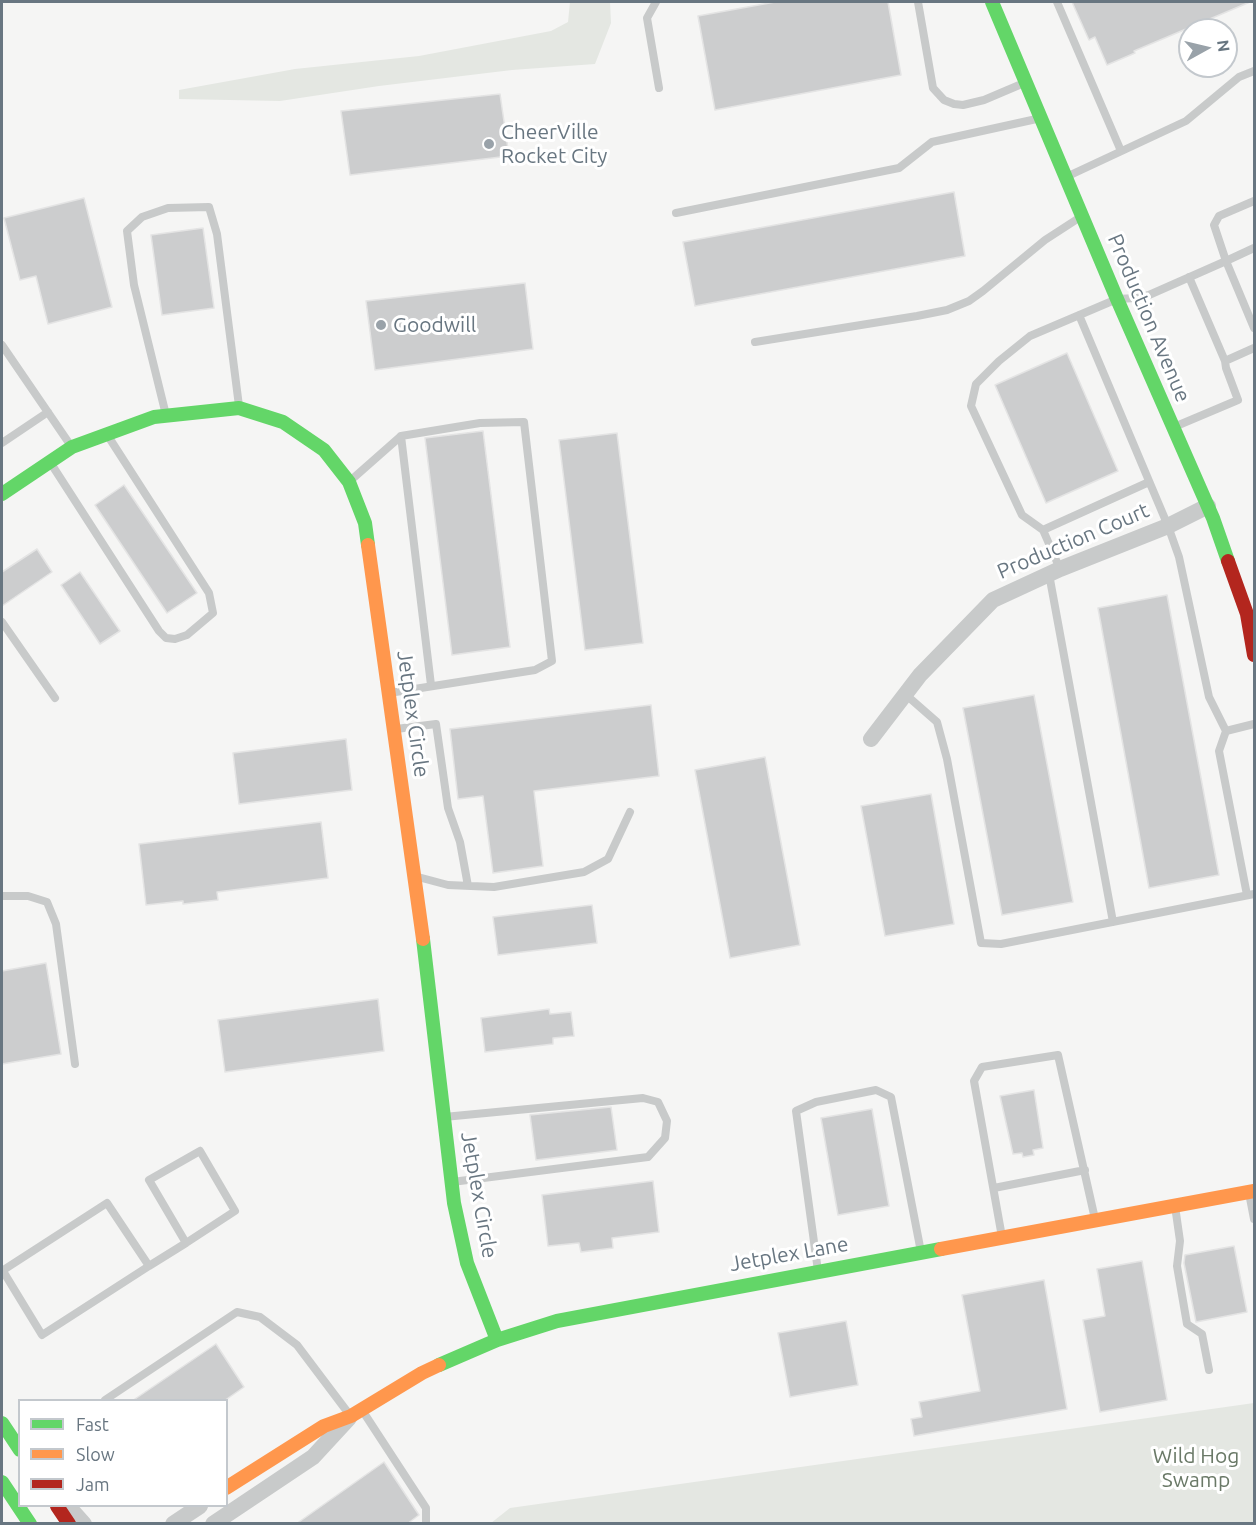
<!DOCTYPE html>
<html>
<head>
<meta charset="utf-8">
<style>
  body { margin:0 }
  #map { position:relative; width:1256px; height:1525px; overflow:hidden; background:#f5f5f4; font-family:Ubuntu,sans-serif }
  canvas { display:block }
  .frame { position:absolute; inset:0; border:3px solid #687681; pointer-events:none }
  .legend { position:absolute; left:18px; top:1399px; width:210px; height:108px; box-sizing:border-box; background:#fff; border:2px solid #c3c8cd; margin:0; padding:8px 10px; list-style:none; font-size:18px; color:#687681 }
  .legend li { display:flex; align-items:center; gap:12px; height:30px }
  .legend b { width:30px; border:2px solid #c3c8cd }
  .north { position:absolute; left:1178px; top:18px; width:60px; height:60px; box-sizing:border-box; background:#fff; border:2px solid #c3c8cd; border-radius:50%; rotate:82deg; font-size:16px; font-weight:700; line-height:24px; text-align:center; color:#687681 }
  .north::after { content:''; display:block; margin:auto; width:21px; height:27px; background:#99a2a9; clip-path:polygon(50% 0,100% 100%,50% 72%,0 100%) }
</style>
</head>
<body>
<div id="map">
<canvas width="1256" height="1525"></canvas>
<div class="frame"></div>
<ul class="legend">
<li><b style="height:8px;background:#63d668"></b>Fast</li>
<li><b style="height:8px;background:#ff974d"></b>Slow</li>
<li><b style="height:8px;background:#b3261e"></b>Jam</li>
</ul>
<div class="north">N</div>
</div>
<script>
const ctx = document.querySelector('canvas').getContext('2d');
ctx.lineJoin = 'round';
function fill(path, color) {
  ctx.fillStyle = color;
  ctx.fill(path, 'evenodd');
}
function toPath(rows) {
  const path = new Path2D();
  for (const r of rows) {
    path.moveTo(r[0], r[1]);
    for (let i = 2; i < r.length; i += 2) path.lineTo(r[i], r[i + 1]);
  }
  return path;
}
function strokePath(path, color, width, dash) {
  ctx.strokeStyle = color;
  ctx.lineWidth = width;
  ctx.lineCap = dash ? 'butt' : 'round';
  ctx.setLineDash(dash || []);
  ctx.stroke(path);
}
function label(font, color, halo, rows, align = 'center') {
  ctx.font = font + ' Ubuntu,sans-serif';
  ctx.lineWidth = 6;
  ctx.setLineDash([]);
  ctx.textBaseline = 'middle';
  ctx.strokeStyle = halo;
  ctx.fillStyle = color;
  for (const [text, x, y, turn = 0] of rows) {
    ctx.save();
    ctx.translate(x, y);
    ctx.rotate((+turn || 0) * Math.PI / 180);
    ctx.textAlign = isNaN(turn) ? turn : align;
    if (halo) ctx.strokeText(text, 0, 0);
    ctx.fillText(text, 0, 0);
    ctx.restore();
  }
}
const green = toPath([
  [570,2,610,2,611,23,595,64,512,70,379,86,280,101,179,99,179,90,295,69,419,56,551,31,568,22],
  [1254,1403,1254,1523,491,1523,510,1508]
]);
const building = toPath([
  [775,2,888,2,901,75,715,110,698,16,775,2],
  [1072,2,1250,2,1134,51,1135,53,1107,65,1095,37,1089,40,1072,2],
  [500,94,509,156,350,175,341,111,500,94],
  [954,192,965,256,695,306,683,242,954,192],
  [84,198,112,307,48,324,36,276,20,280,4,218,84,198],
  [203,228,214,308,162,315,151,235,203,228],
  [525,283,533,349,375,370,366,301,525,283],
  [1067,353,1118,471,1046,503,995,385,1067,353],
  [483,431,510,647,452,655,425,438,483,431],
  [617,433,643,643,585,650,559,440,617,433],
  [124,485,197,593,167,613,95,505,124,485],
  [37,549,52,572,2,606,2,572,37,549],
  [80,572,120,631,100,644,61,585,80,572],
  [1167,595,1219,875,1149,888,1098,608,1167,595],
  [1034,695,1073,902,1002,915,963,708,1034,695],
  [651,705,659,776,534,791,543,866,493,873,483,796,458,799,450,729,651,705],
  [346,739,352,790,239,804,233,753,346,739],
  [765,757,800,945,730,958,695,770,765,757],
  [931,794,954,924,885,936,861,806,931,794],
  [321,822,328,878,217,892,218,900,183,904,183,901,146,905,139,844,321,822],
  [592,905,597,943,498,955,493,917,592,905],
  [46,963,61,1054,2,1064,2,971,46,963],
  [378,999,384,1051,225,1072,218,1020,378,999],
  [549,1009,550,1014,571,1012,574,1036,553,1038,553,1044,485,1052,481,1018,549,1009],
  [1034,1090,1043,1148,1033,1150,1034,1155,1023,1157,1022,1153,1013,1154,1000,1096,1034,1090],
  [611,1107,617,1150,536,1160,530,1115,611,1107],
  [872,1109,889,1206,838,1215,821,1118,872,1109],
  [653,1181,659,1232,612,1238,613,1248,581,1252,579,1243,548,1246,542,1195,653,1181],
  [1234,1246,1247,1312,1196,1322,1184,1263,1185,1255,1234,1246],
  [1142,1261,1167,1400,1100,1412,1083,1320,1105,1316,1097,1269,1142,1261],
  [1044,1280,1067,1409,914,1436,911,1419,922,1417,919,1402,980,1391,962,1295,1044,1280],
  [846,1321,858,1385,790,1397,778,1333,846,1321],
  [216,1344,244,1387,224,1401,132,1401,216,1344],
  [384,1462,419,1515,407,1524,296,1524,384,1462]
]);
const lane = toPath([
  [656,2,647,18,659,88],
  [918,2,933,88,944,100,954,104,963,105,984,100,1024,83],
  [1057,2,1121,151],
  [1066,177,1186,121,1239,77,1254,71],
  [1254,201,1219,216,1214,225,1226,261,1254,248],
  [676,213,899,168,932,142,1041,118],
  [1189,277,1225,361,1254,348],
  [1079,315,1168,526,1179,557,1209,697,1226,731,1219,751,1247,895],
  [755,342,917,316,947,310,969,301,983,291,1045,240,1082,216],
  [2,345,71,446],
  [166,415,134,285,127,231,142,217,168,208,209,207,217,234,239,406],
  [1174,427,1238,400,1226,368,1225,361],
  [401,436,431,685],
  [2,443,48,412],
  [50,462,159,631,166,638,175,639,187,635,213,613,209,593,108,436],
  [350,481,401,436,480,423,524,422,552,661,535,670,389,693],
  [1043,530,1149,482],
  [1060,569,1043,530,1022,515,971,406,976,384,999,361,1030,336,1117,299,1136,298,1149,295,1226,261,1254,328],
  [1049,574,1113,922],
  [2,622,55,698],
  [905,694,937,722,947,759,981,943,1001,944,1254,894],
  [396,729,436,724,448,808,460,842,468,886],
  [1226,731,1254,724],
  [418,877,448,885,494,887,584,872,608,859,630,812],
  [2,896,28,896,47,902,56,924,75,1064],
  [444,1117,643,1098,658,1102,667,1121,665,1138,648,1157,452,1182],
  [200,1151,235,1211,186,1243,149,1180,200,1151],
  [994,1188,1085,1170],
  [1249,1193,1254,1219],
  [1175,1206,1180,1241,1177,1266,1187,1324,1202,1334,1209,1370],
  [1002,1237,974,1081,982,1067,1058,1055,1095,1219],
  [2,1271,107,1203,149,1266,186,1243],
  [3,1271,42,1335,149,1266],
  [818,1271,796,1111,816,1102,876,1090,891,1097,921,1252],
  [105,1400,237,1312,260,1317,297,1345,349,1414],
  [362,1410,426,1508,426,1524]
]);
const street = toPath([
  [871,739,920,675,993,600,1060,569,1168,526,1208,506],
  [68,1506,84,1524],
  [173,1524,200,1506],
  [213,1524,313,1457,349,1418]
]);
const fast = toPath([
  [992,2,1117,299,1213,518,1228,561],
  [2,494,72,447,154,417,239,408,283,422,324,450,349,482,365,523,368,545],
  [423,939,454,1203,467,1263,497,1340],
  [439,1365,497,1340,557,1321,941,1249],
  [2,1423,20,1450],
  [2,1482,30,1524]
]);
const slow = toPath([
  [368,545,423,939],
  [941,1249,1254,1191],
  [226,1488,324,1426,351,1416,422,1373,439,1365]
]);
const jam = toPath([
  [1228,561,1247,614,1254,655],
  [57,1506,69,1524]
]);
const markers = [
  [489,144,6,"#99a2a9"],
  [381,325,6,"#99a2a9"]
];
const poiNames = [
  ["CheerVille",501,132],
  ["Rocket City",501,156],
  ["Goodwill",393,325]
];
const streetNames = [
  ["Production Avenue",1149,318,67],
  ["Production Court",1073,541,-23],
  ["Jetplex Circle",413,714,82],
  ["Jetplex Circle",479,1195,80],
  ["Jetplex Lane",789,1254,-10]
];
const parkNames = [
  ["Wild Hog",1196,1456],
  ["Swamp",1196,1480]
];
fill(green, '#e4e7e2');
fill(building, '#cccdce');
strokePath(building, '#e4e4e4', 1.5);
strokePath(lane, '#c8caca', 8);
strokePath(street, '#c8caca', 16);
strokePath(fast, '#63d668', 14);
strokePath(slow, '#ff974d', 14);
strokePath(jam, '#b3261e', 14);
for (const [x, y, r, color] of markers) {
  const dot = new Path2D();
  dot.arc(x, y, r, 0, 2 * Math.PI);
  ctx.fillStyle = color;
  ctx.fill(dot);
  strokePath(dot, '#fff', 2);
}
label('21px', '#687681', '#fff', poiNames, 'left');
label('21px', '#687681', '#fff', streetNames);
label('21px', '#6a7967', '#fff', parkNames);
</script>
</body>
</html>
